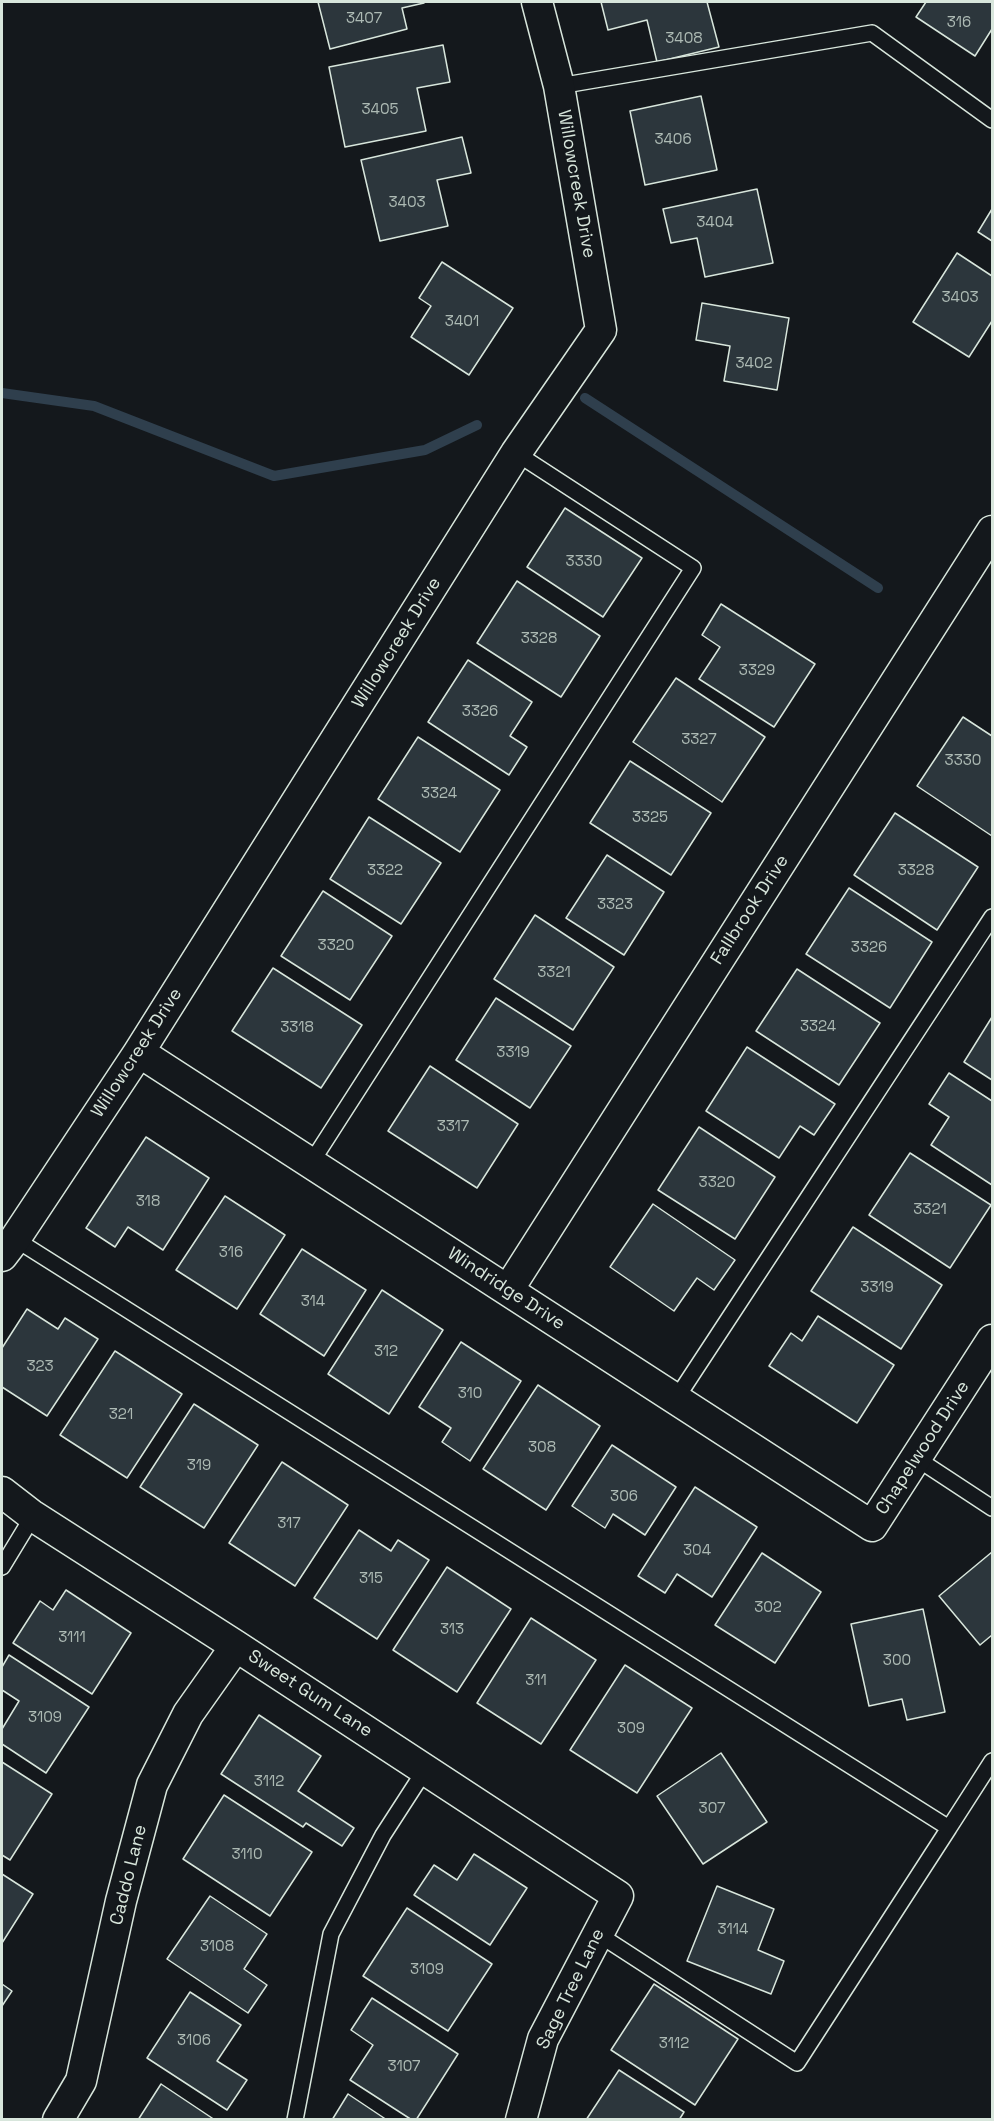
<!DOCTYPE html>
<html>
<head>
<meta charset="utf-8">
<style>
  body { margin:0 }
  #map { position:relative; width:994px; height:2121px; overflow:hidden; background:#14181c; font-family:"Space Grotesk",sans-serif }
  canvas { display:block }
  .frame { position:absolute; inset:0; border:3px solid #d8e6dc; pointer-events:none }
</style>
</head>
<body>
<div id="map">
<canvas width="994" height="2121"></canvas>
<div class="frame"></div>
</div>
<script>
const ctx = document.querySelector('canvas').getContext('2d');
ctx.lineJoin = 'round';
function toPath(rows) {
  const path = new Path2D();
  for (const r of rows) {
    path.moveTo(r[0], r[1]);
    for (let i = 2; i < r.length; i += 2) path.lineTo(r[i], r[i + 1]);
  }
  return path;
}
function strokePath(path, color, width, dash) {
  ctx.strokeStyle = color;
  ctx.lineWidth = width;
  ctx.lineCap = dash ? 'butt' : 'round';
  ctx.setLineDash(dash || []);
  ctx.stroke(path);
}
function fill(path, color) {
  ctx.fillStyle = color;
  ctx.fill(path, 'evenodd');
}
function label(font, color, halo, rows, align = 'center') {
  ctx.font = font + ' "Space Grotesk",sans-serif';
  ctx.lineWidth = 4.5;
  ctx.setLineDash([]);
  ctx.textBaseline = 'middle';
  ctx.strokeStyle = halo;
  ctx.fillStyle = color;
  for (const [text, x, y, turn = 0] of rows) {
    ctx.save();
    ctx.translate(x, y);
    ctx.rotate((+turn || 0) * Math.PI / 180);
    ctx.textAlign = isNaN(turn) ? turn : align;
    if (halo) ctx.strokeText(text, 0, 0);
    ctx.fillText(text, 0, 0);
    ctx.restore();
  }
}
const stream = toPath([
  [2,393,94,406,274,476,425,450,477,425],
  [585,398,878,588]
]);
const building = toPath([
  [318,2,423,2,424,3,402,8,407,29,330,49,318,2],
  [601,2,707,2,719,47,657,62,647,20,608,30,601,2],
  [926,2,992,2,992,29,975,56,916,17,926,2],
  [443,45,450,82,417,88,426,131,345,147,329,67,443,45],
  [701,96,717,170,645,185,630,111,701,96],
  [462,137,471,173,437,180,448,226,380,241,361,160,462,137],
  [757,189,773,263,705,277,697,238,671,243,663,209,757,189],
  [992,209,992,241,978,232,992,209],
  [957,253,992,276,992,321,969,357,913,322,957,253],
  [442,262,513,308,469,375,411,337,431,306,419,298,442,262],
  [702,303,789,318,777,390,724,381,730,346,696,340,702,303],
  [565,508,642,558,603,617,527,567,565,508],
  [517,581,600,636,561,697,477,643,517,581],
  [721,604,815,664,774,727,699,679,720,647,702,635,721,604],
  [468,660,532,702,510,736,527,747,509,775,428,722,468,660],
  [676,678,765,737,722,802,633,742,676,678],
  [963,717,992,736,992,836,917,786,963,717],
  [418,737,500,790,460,852,378,799,418,737],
  [630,761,711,813,671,875,590,823,630,761],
  [895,813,978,867,937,930,854,875,895,813],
  [369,817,441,863,401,924,330,879,369,817],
  [607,855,664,892,624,955,566,918,607,855],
  [849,888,932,942,890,1008,806,954,849,888],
  [323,891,392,936,350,1000,281,956,323,891],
  [535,915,614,967,573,1030,494,979,535,915],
  [273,968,362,1025,321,1088,232,1031,273,968],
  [797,969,880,1023,839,1085,756,1031,797,969],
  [496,998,571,1046,530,1108,456,1060,496,998],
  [992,1017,992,1080,964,1062,992,1017],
  [747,1047,835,1104,814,1135,800,1126,779,1158,706,1111,747,1047],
  [430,1066,518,1124,477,1188,388,1131,430,1066],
  [949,1073,992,1101,992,1185,931,1145,949,1117,929,1104,949,1073],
  [699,1127,775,1177,735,1239,658,1190,699,1127],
  [146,1137,209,1178,163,1250,128,1227,115,1247,86,1228,146,1137],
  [910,1153,991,1205,950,1268,869,1215,910,1153],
  [225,1196,285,1235,237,1309,176,1270,225,1196],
  [653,1204,735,1260,714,1290,697,1278,674,1311,610,1267,653,1204],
  [853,1227,942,1285,901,1349,811,1291,853,1227],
  [302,1249,366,1290,324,1356,260,1314,302,1249],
  [382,1290,443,1330,389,1414,328,1374,382,1290],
  [27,1309,58,1329,65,1318,98,1339,47,1416,2,1387,2,1348,27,1309],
  [818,1316,894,1365,857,1423,769,1366,791,1333,802,1341,818,1316],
  [461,1342,521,1381,470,1461,442,1442,451,1428,419,1407,461,1342],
  [115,1351,182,1394,127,1478,60,1435,115,1351],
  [538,1385,600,1426,546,1510,483,1469,538,1385],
  [194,1404,258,1445,204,1528,140,1487,194,1404],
  [612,1445,676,1487,645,1535,613,1514,605,1528,572,1506,612,1445],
  [282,1462,348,1505,295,1586,229,1543,282,1462],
  [695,1487,757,1527,712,1597,677,1574,665,1593,638,1576,695,1487],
  [359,1530,391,1551,398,1540,429,1560,377,1639,314,1598,359,1530],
  [992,1552,992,1635,980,1645,939,1596,992,1552],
  [762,1553,821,1592,775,1663,715,1625,762,1553],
  [447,1567,511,1609,457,1692,393,1650,447,1567],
  [66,1590,131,1633,92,1694,13,1643,40,1601,53,1610,66,1590],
  [923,1609,945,1712,907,1720,902,1699,869,1706,851,1624,923,1609],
  [531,1618,596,1660,541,1744,477,1703,531,1618],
  [9,1655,89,1707,46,1773,2,1744,2,1729,19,1701,2,1690,2,1667,9,1655],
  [625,1665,692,1708,637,1793,570,1750,625,1665],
  [259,1715,321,1756,298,1791,354,1828,342,1846,306,1823,303,1827,221,1774,259,1715],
  [721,1753,767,1822,703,1864,657,1796,721,1753],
  [2,1762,52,1794,10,1860,2,1855,2,1762],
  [224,1795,312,1852,270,1916,183,1859,224,1795],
  [474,1854,527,1888,490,1945,414,1895,434,1865,457,1880,474,1854],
  [2,1874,33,1894,2,1943,2,1874],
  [717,1886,774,1909,758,1950,784,1961,771,1994,687,1961,717,1886],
  [210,1896,267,1934,244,1969,267,1985,248,2013,167,1959,210,1896],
  [407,1908,492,1964,448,2031,363,1976,407,1908],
  [2,1984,12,1991,2,2006,2,1984],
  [654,1984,738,2039,695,2105,611,2050,654,1984],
  [190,1992,241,2025,217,2061,247,2080,227,2110,147,2058,190,1992],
  [372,1998,458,2054,416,2120,412,2120,350,2080,373,2045,351,2030,372,1998],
  [619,2070,684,2112,679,2120,586,2120,619,2070],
  [161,2084,215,2120,138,2120,161,2084],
  [348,2094,387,2120,332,2120,348,2094]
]);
const service = toPath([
  [559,86,872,33,992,120],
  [311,1163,693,568,516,453],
  [15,1239,949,1828,992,1761],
  [676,1399,992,917],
  [916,1458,992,1508],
  [2,1567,33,1516],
  [598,1934,797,2063,949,1828],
  [295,2120,331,1934,383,1835,425,1770]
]);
const minor = toPath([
  [139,1052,872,1526,992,1340],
  [2,1256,15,1239,139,1052,516,453,601,330,559,86,537,2],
  [508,1290,992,531],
  [2,1492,33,1516,236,1646,618,1896,543,2039,521,2120],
  [58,2120,81,2081,121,1901,152,1785,188,1714,236,1646]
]);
const numberNames = [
  ["3407",364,19],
  ["316",959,23],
  ["3408",684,39],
  ["3405",380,110],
  ["3406",673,140],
  ["3403",407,203],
  ["3404",715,223],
  ["3403",960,298],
  ["3401",462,322],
  ["3402",754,364],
  ["3330",584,562],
  ["3328",539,639],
  ["3329",757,671],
  ["3326",480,712],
  ["3327",699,740],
  ["3330",963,761],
  ["3324",439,794],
  ["3325",650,818],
  ["3322",385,871],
  ["3328",916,871],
  ["3323",615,905],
  ["3320",336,946],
  ["3326",869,948],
  ["3321",554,973],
  ["3324",818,1027],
  ["3318",297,1028],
  ["3319",513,1053],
  ["3317",453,1127],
  ["3320",717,1183],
  ["318",148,1202],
  ["3321",930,1210],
  ["316",231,1253],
  ["3319",877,1288],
  ["314",313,1302],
  ["312",386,1352],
  ["323",40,1367],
  ["310",470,1394],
  ["321",121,1415],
  ["308",542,1448],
  ["319",199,1466],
  ["306",624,1497],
  ["317",289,1524],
  ["304",697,1551],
  ["315",371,1579],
  ["302",768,1608],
  ["313",452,1630],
  ["3111",72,1638],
  ["300",897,1661],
  ["311",536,1681],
  ["3109",45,1718],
  ["309",631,1729],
  ["3112",269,1782],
  ["307",712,1809],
  ["3110",247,1855],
  ["3114",733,1930],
  ["3108",217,1947],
  ["3109",427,1970],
  ["3106",194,2041],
  ["3112",674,2044],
  ["3107",404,2067]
];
const streetNames = [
  ["Willowcreek Drive",576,184,80],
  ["Willowcreek Drive",397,643,-58],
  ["Fallbrook Drive",750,910,-57],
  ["Willowcreek Drive",137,1053,-57],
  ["Windridge Drive",506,1289,33],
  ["Chapelwood Drive",923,1448,-57],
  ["Sweet Gum Lane",310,1694,33],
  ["Caddo Lane",129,1875,-76],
  ["Sage Tree Lane",571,1989,-64]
];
strokePath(stream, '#2f3f4d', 10);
fill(building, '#2c363c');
strokePath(building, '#d8e6dc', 1.5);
strokePath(service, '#d8e6dc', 18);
strokePath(minor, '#d8e6dc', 33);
strokePath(service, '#14181c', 15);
strokePath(minor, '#14181c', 30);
label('15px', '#adbab4', null, numberNames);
label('18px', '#d8e6dc', '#14181c', streetNames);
</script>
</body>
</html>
